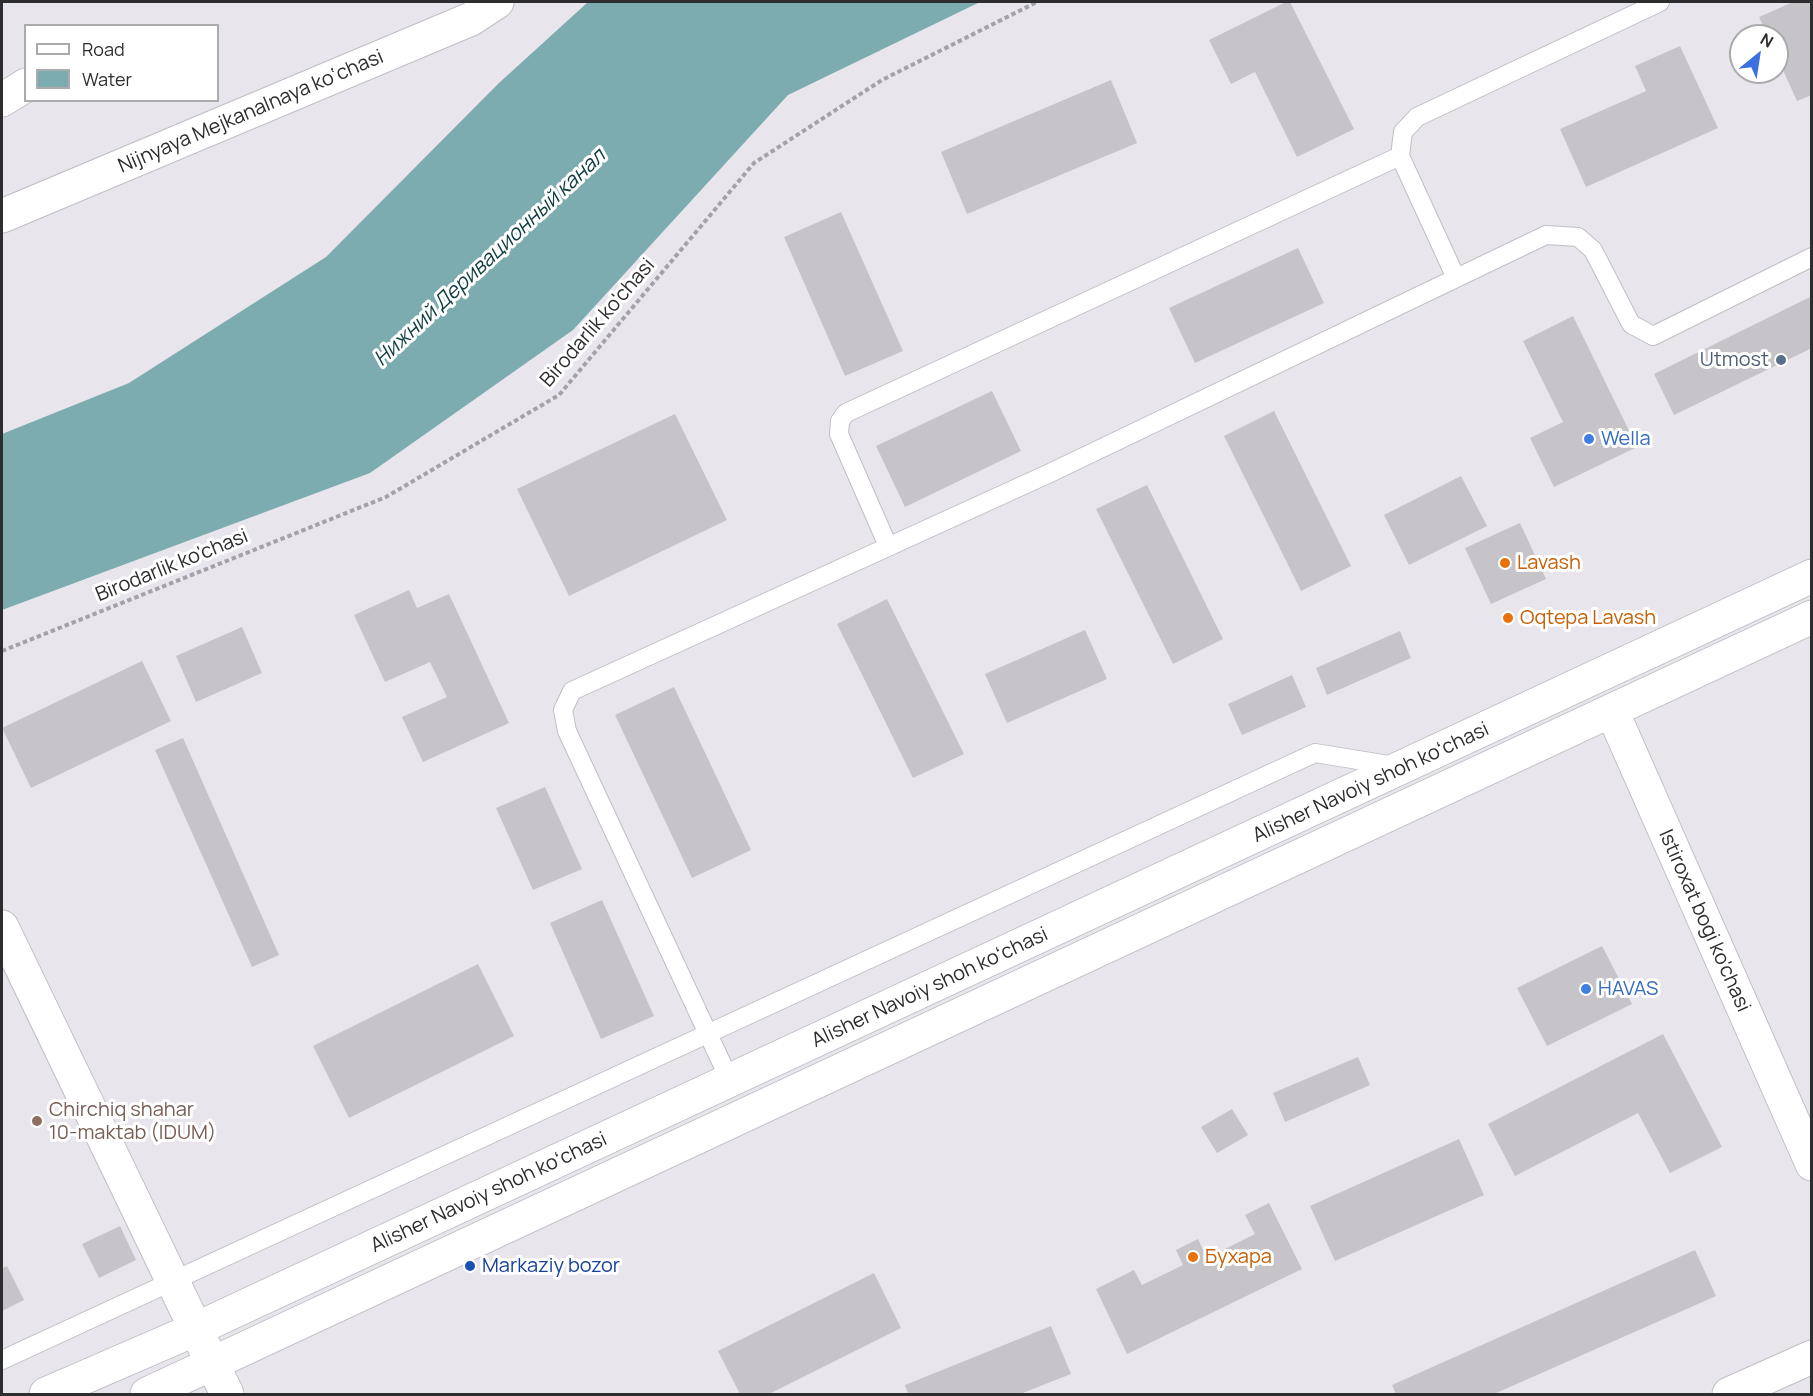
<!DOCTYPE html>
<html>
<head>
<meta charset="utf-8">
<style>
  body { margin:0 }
  #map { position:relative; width:1813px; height:1396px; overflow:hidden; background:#e8e6ec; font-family:Manrope,sans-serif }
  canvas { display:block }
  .frame { position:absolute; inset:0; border:3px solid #2d2d2f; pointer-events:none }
  .legend { position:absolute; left:24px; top:24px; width:195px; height:78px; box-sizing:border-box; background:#fff; border:2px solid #ababac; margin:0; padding:8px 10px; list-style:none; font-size:18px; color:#2d2d2f }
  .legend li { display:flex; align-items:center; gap:12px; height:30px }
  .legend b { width:30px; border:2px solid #ababac }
  .north { position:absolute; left:1729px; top:24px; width:60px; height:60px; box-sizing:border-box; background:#fff; border:2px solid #ababac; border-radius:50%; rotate:30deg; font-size:16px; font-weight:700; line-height:24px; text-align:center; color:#2d2d2f }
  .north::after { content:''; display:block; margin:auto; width:21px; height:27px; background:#3b70e0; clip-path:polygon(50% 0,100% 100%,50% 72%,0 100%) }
</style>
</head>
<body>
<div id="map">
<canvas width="1813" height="1396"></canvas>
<div class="frame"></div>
<ul class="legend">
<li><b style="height:8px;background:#fff"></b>Road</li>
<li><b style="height:16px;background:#7cabb0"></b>Water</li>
</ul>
<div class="north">N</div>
</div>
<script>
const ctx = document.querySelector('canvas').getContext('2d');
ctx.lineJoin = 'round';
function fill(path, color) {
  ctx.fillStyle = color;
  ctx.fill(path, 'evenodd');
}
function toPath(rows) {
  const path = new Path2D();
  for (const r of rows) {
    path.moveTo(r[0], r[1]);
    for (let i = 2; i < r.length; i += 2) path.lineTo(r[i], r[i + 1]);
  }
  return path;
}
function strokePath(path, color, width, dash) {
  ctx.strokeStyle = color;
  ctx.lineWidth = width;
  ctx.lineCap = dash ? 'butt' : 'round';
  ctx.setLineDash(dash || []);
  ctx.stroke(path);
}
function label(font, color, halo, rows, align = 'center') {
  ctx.font = font + ' Manrope,sans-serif';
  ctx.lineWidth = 6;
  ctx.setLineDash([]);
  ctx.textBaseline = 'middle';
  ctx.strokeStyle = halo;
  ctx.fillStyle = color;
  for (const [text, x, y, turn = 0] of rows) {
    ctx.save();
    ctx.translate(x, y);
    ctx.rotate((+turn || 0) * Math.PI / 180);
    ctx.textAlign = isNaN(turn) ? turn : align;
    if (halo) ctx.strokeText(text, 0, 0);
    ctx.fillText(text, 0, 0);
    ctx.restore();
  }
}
const water = toPath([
  [588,2,980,2,788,95,573,330,370,473,2,610,2,434,129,383,326,257,499,83]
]);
const building = toPath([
  [1286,2,1290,2,1354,129,1297,157,1255,72,1231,84,1209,40],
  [1793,2,1812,2,1812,95,1797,101,1777,57,1777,36,1768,36,1759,17],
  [1680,46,1718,128,1586,187,1560,129,1646,91,1635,66],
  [1111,80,1137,143,967,214,941,152],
  [841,212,903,351,845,376,784,237],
  [1298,248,1324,303,1195,363,1169,308],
  [1812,296,1812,348,1674,415,1654,374],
  [1573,316,1637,447,1554,487,1530,438,1563,422,1523,341],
  [992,391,1021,451,905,507,876,446],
  [1274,411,1351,566,1301,591,1224,436],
  [675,414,727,520,569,596,517,489],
  [1461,476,1487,526,1409,565,1384,515],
  [1147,485,1223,639,1173,664,1096,509],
  [1520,523,1546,579,1491,604,1465,548],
  [409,590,417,608,449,594,509,723,423,762,402,717,447,697,430,662,385,682,354,615],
  [887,599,964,754,913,778,837,624],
  [242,627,262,673,196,702,176,656],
  [1085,630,1107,679,1007,723,985,674],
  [1400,631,1411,658,1327,695,1316,668],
  [142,661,171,721,31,788,2,728],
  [1292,675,1306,707,1242,735,1228,704],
  [674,687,751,850,692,878,615,715],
  [183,738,279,955,252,967,155,750],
  [545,787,582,869,533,890,496,808],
  [602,900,654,1016,601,1039,550,923],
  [1602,946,1632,1004,1547,1046,1517,988],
  [478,964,514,1036,349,1118,313,1046],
  [1663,1034,1722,1147,1670,1173,1638,1113,1515,1176,1488,1124],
  [1358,1057,1370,1085,1285,1122,1273,1093],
  [1232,1109,1248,1135,1217,1153,1201,1127],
  [1459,1139,1484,1195,1335,1261,1310,1206],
  [1269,1203,1302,1269,1127,1354,1096,1289,1134,1270,1142,1285,1183,1265,1176,1250,1198,1239,1207,1258,1255,1234,1245,1215],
  [120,1226,136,1260,99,1278,82,1244],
  [1695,1250,1716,1296,1494,1394,1396,1394,1392,1385],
  [7,1266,24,1300,2,1311,2,1268],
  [874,1273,901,1328,769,1394,740,1394,718,1351],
  [1051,1326,1071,1374,1020,1394,908,1394,905,1385]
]);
const path = toPath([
  [2,651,386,497,559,395,754,163,882,80,1037,2]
]);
const lane = toPath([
  [1456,278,1400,156,1403,132,1417,117,1660,2],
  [888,546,839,434,840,421,846,413,1400,156],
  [730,1081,567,731,563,710,572,691,1050,473,1546,235,1578,237,1593,250,1631,324,1653,336,1812,257],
  [2,1360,1315,753,1395,766]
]);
const street = toPath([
  [2,100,26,85],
  [2,216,471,19,497,2],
  [2,927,227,1394],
  [1729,1394,1812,1357]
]);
const secondary = toPath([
  [1612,711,1812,1164]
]);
const primary = toPath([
  [46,1394,196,1329,1812,576],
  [147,1394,1812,617]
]);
const markers = [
  [1781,360,6,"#5c6f8a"],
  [1589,439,6,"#3f7fe0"],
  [1505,563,6,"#e8710a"],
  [1508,618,6,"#e8710a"],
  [1586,989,6,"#3f7fe0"],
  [37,1121,6,"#8d6e63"],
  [1193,1257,6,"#e8710a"],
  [470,1266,6,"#1a4fb4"]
];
const streetNames = [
  ["Nijnyaya Mejkanalnaya ko‘chasi",251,112,-23],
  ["Birodarlik ko'chasi",598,323,-49],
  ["Birodarlik ko'chasi",172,566,-22],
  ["Alisher Navoiy shoh koʻchasi",1371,783,-25],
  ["Istiroxat bogi ko'chasi",1704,921,66],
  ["Alisher Navoiy shoh koʻchasi",930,988,-25],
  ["Alisher Navoiy shoh koʻchasi",489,1193,-25]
];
const serviceNames = [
  ["Utmost",1769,360]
];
const shopNames = [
  ["Wella",1601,439],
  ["HAVAS",1598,989]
];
const foodNames = [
  ["Lavash",1517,563],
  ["Oqtepa Lavash",1520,618],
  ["Бухара",1205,1257]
];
const educationNames = [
  ["Chirchiq shahar",49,1110],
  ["10-maktab (IDUM)",49,1133]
];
const transitNames = [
  ["Markaziy bozor",482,1266]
];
const waterNames = [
  ["Нижний Деривационный канал",490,258,-43]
];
fill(water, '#7cabb0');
fill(building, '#c6c4c9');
strokePath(lane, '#c0bec4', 20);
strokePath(street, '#c0bec4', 35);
strokePath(secondary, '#c0bec4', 35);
strokePath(primary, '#c0bec4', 35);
strokePath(path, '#a3a2a7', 4, [4.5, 3]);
strokePath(lane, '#fff', 18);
strokePath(street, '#fff', 33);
strokePath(secondary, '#fff', 33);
strokePath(primary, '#fff', 33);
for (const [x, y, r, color] of markers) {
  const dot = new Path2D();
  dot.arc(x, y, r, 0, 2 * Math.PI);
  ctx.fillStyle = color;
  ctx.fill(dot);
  strokePath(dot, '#fff', 2);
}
label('20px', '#2d2d2f', '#fff', streetNames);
label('20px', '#4e5e75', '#fff', serviceNames, 'right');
label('20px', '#366cbe', '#fff', shopNames, 'left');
label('20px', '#c56008', '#fff', foodNames, 'left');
label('20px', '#785e54', '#fff', educationNames, 'left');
label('20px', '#164399', '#fff', transitNames, 'left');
label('italic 21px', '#0e3c40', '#fff', waterNames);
</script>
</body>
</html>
